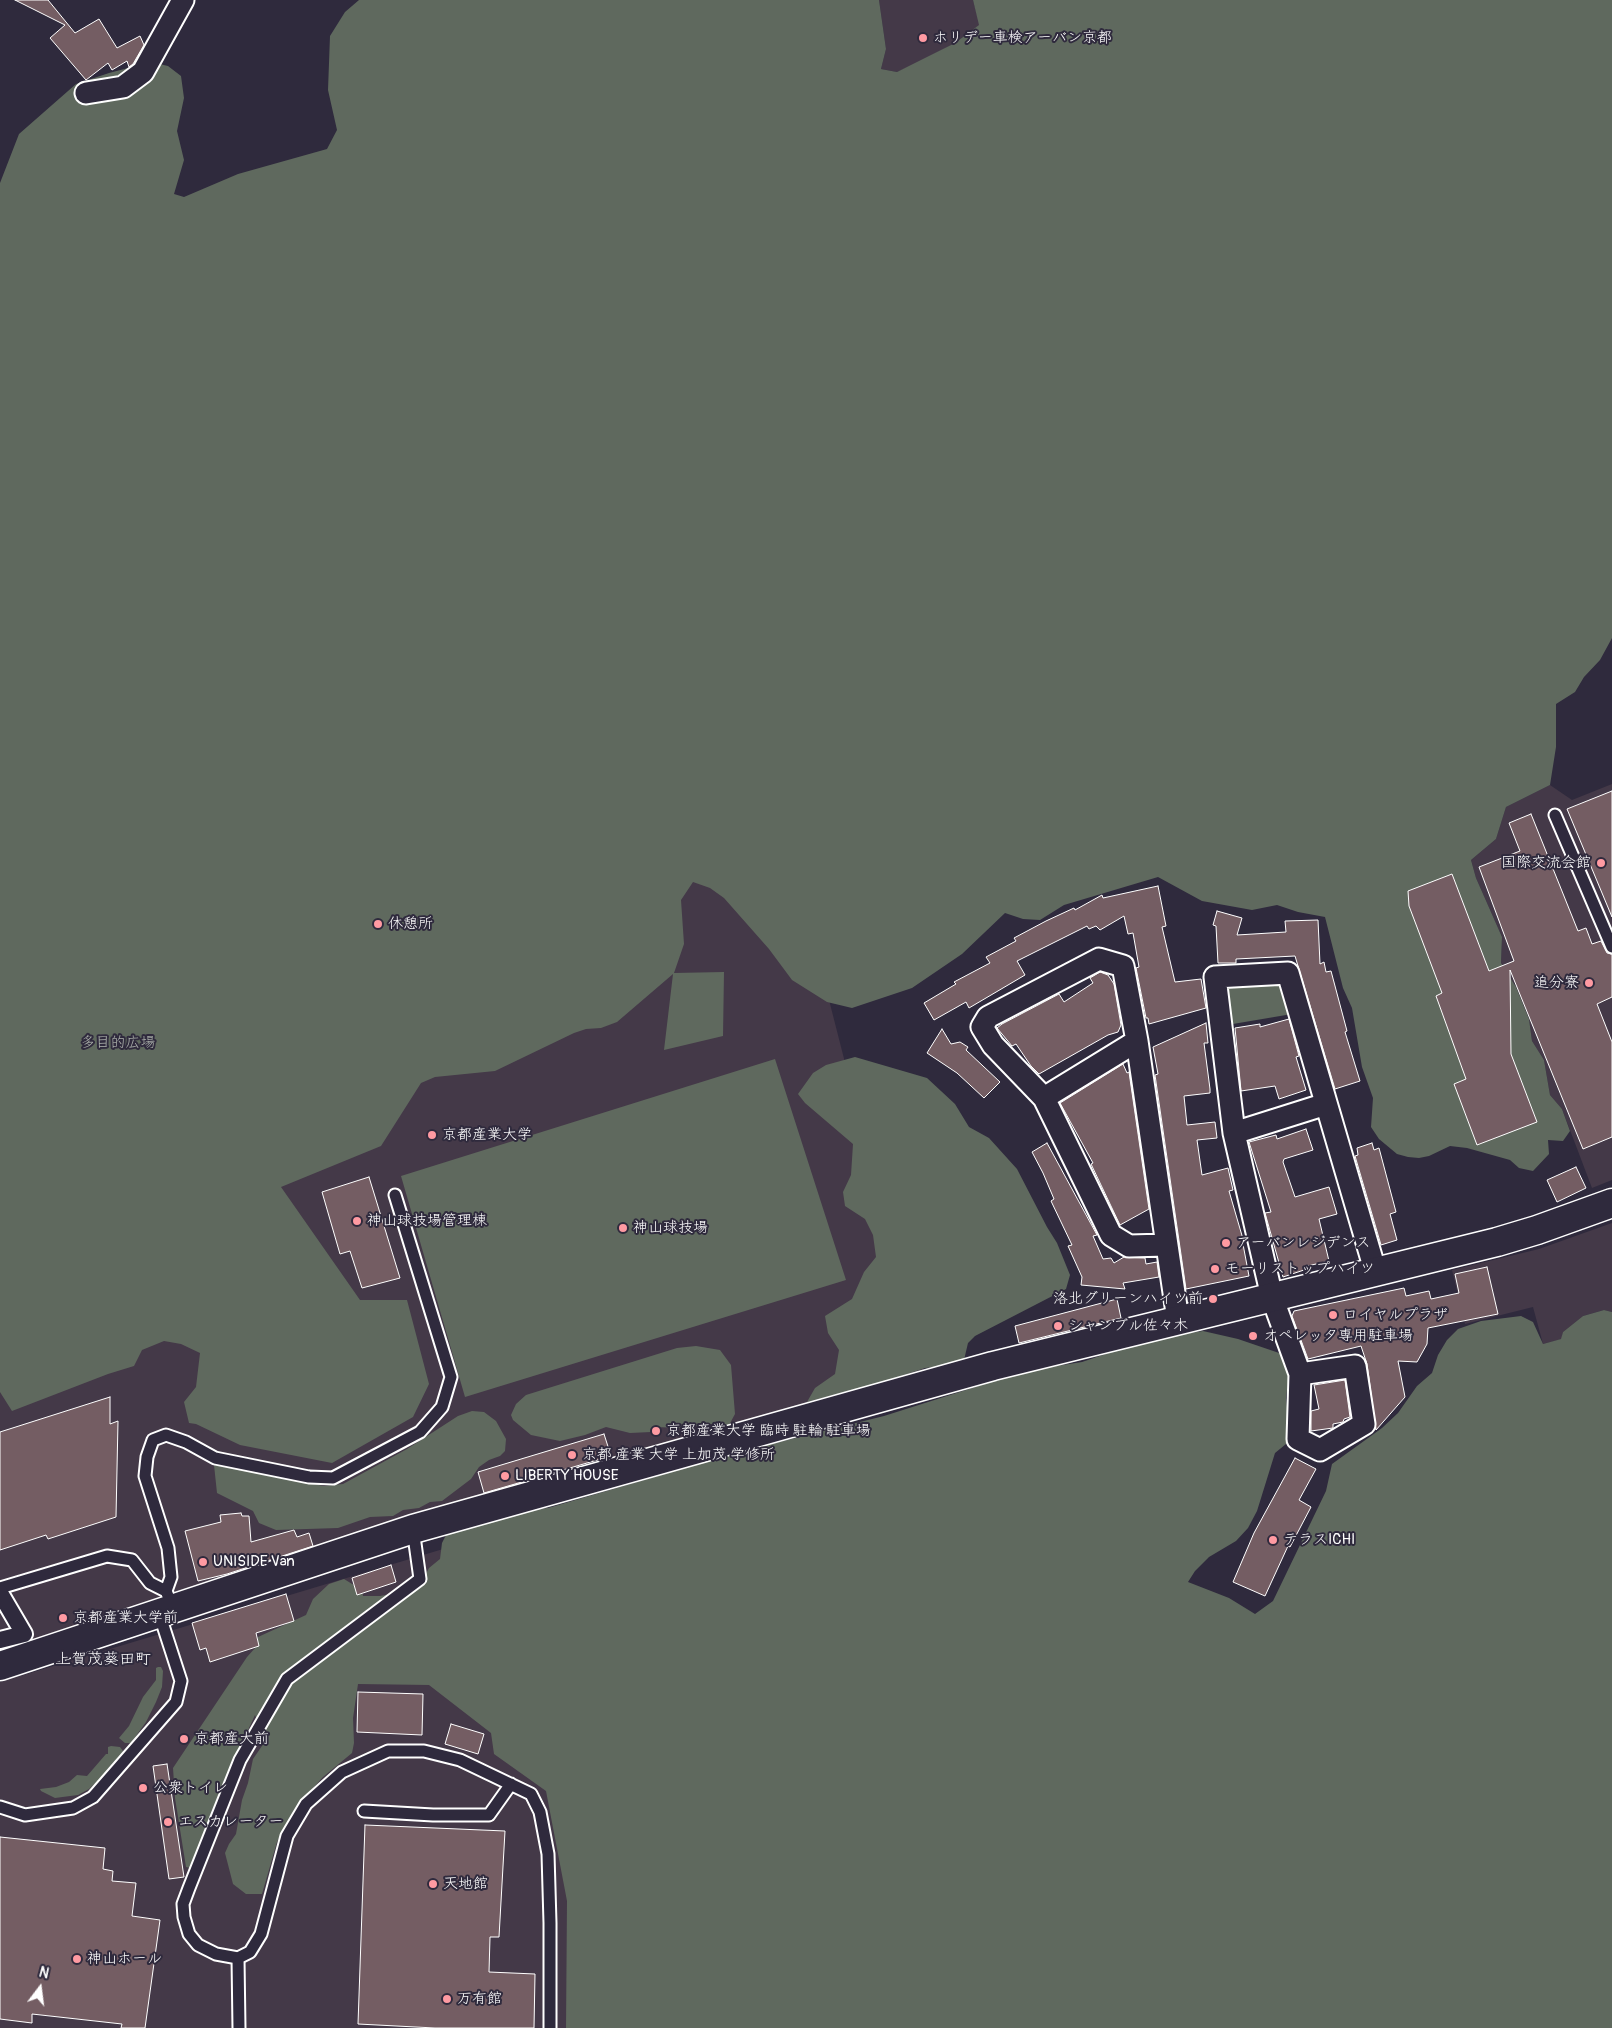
<!DOCTYPE html>
<html>
<head>
<meta charset="utf-8">
<style>
  body { margin:0 }
  #map { position:relative; width:1612px; height:2028px; overflow:hidden; background:#2f2a3d; font-family:Pangolin,sans-serif }
  canvas { display:block }
  .north { position:absolute; left:15px; top:1963px; width:50px; height:50px; -webkit-text-stroke:4px #2f2a3d; paint-order:stroke; rotate:15deg; font-size:14px; font-weight:700; line-height:20px; text-align:center; color:#fff }
  .north::after { content:''; display:block; margin:auto; width:18px; height:22px; background:#fff; clip-path:polygon(50% 0,100% 100%,50% 72%,0 100%) }
</style>
</head>
<body>
<div id="map">
<canvas width="1612" height="2028"></canvas>
<div class="north">N</div>
</div>
<script>
const ctx = document.querySelector('canvas').getContext('2d');
ctx.lineJoin = 'round';
function fill(path, color) {
  ctx.fillStyle = color;
  ctx.fill(path, 'evenodd');
}
function toPath(rows) {
  const path = new Path2D();
  for (const r of rows) {
    path.moveTo(r[0], r[1]);
    for (let i = 2; i < r.length; i += 2) path.lineTo(r[i], r[i + 1]);
  }
  return path;
}
function strokePath(path, color, width, dash) {
  ctx.strokeStyle = color;
  ctx.lineWidth = width;
  ctx.lineCap = dash ? 'butt' : 'round';
  ctx.setLineDash(dash || []);
  ctx.stroke(path);
}
function label(font, color, halo, rows, align = 'center') {
  ctx.font = font + ' Pangolin,"Klee One",sans-serif';
  ctx.lineWidth = 4;
  ctx.setLineDash([]);
  ctx.textBaseline = 'middle';
  ctx.strokeStyle = halo;
  ctx.fillStyle = color;
  for (const [text, x, y, turn = 0] of rows) {
    ctx.save();
    ctx.translate(x, y);
    ctx.rotate((+turn || 0) * Math.PI / 180);
    ctx.textAlign = isNaN(turn) ? turn : align;
    if (halo) ctx.strokeText(text, 0, 0);
    ctx.fillText(text, 0, 0);
    ctx.restore();
  }
}
const built = toPath([
  [879,0,973,0,980,25,955,43,916,64,897,72,881,69,886,49],
  [0,607,803,898,924,1372,419,1515,0,1651],
  [1612,784,1612,1180,1592,1188,1562,1109,1550,1095,1544,1060,1532,1041,1529,1019,1516,987,1501,963,1502,937,1476,878,1471,860,1496,839,1506,807,1550,785,1572,800],
  [1612,1223,1612,1312,1604,1310,1583,1316,1563,1332,1562,1339,1543,1344,1533,1307,1465,1324,1452,1270,1539,1249],
  [593,1504,628,2028,0,2028,0,1682]
]);
const green = toPath([
  [359,0,879,0,886,49,881,69,897,72,955,43,979,25,973,0,1612,0,1612,638,1600,660,1584,677,1575,692,1556,704,1556,747,1550,785,1506,807,1496,839,1471,860,1476,878,1502,937,1501,963,1516,987,1529,1019,1532,1041,1544,1060,1550,1095,1562,1109,1570,1131,1563,1141,1548,1140,1549,1154,1533,1171,1519,1168,1510,1160,1467,1148,1450,1146,1429,1156,1419,1158,1408,1157,1397,1154,1379,1139,1371,1127,1373,1098,1362,1067,1352,1008,1343,988,1325,917,1298,912,1277,905,1252,910,1202,901,1158,877,1064,905,1040,920,1023,919,1005,913,962,954,912,988,852,1008,827,1002,792,980,769,949,724,898,710,888,693,882,681,900,684,944,674,973,724,972,723,1036,664,1050,673,974,617,1022,601,1028,586,1029,574,1033,495,1071,435,1077,421,1083,381,1146,281,1187,360,1300,407,1300,429,1384,413,1417,332,1463,240,1445,196,1424,189,1423,184,1402,196,1387,200,1353,181,1344,164,1341,142,1350,134,1366,108,1374,12,1411,0,1392,0,183,19,134,76,84,109,73,151,62,168,66,181,76,184,98,177,131,184,160,174,194,184,197,238,174,327,149,337,130,328,90,330,36,345,12],
  [1274,981,1287,991,1292,1014,1227,1025,1223,991,1230,985],
  [855,1057,927,1078,955,1104,969,1127,989,1138,1017,1169,1047,1227,1057,1243,1070,1275,1066,1289,975,1336,968,1343,964,1360,944,1366,925,1368,883,1382,807,1402,815,1388,835,1374,839,1350,828,1333,825,1316,852,1299,864,1272,876,1257,873,1235,865,1219,845,1206,843,1192,851,1175,853,1144,805,1103,798,1094,813,1073,826,1065],
  [775,1059,846,1280,465,1397,401,1176],
  [1604,1310,1612,1312,1612,2028,566,2028,567,1901,546,1791,494,1754,491,1733,429,1685,358,1684,353,1718,354,1743,352,1753,323,1777,303,1799,287,1823,277,1842,262,1894,246,1894,233,1884,225,1853,229,1844,236,1834,242,1800,248,1783,253,1759,264,1743,264,1737,255,1715,225,1780,190,1868,186,1867,175,1798,173,1768,247,1657,256,1647,258,1637,306,1615,313,1599,329,1584,344,1579,362,1590,363,1596,380,1596,418,1589,429,1568,440,1559,442,1543,446,1535,520,1510,548,1508,747,1450,884,1416,991,1382,1017,1372,1082,1362,1150,1339,1203,1331,1238,1339,1285,1355,1289,1373,1286,1398,1290,1436,1286,1444,1275,1453,1257,1511,1248,1528,1236,1541,1209,1557,1195,1571,1188,1582,1229,1598,1255,1614,1273,1601,1326,1491,1332,1464,1382,1428,1398,1413,1417,1386,1432,1373,1438,1355,1447,1340,1458,1329,1481,1321,1521,1316,1533,1322,1543,1344,1561,1339,1563,1332,1583,1316],
  [696,1346,720,1350,731,1365,735,1414,729,1425,710,1424,684,1428,655,1427,651,1432,630,1433,606,1427,585,1435,560,1441,531,1435,513,1420,511,1415,516,1404,526,1395,677,1348],
  [472,1411,484,1412,496,1421,506,1439,505,1451,500,1456,489,1460,479,1467,471,1479,442,1501,430,1502,419,1508,403,1510,393,1516,370,1517,338,1528,276,1530,259,1523,253,1511,217,1493,214,1465,324,1486,343,1484,407,1449,458,1416],
  [158,1667,161,1667,163,1671,162,1687,156,1702,146,1722,131,1743,125,1743,119,1738,129,1726,143,1697,156,1680,156,1668],
  [111,1746,120,1747,123,1751,122,1756,115,1765,89,1789,78,1795,55,1798,41,1791,40,1789,56,1787,69,1782,77,1775,87,1776,106,1754,108,1754,108,1747]
]);
const building = toPath([
  [15,0,48,0,75,33,99,19,117,48,140,36,144,45,133,64,129,67,127,61,112,70,108,63,86,80,50,38,65,25,15,0],
  [1612,791,1612,917,1567,809,1612,791],
  [1531,814,1578,931,1586,928,1592,944,1601,941,1607,953,1612,954,1612,997,1597,1004,1612,1042,1612,1137,1583,1149,1510,970,1511,1054,1537,1122,1477,1145,1454,1084,1466,1079,1436,996,1442,993,1409,906,1408,891,1452,874,1489,971,1514,961,1479,867,1520,851,1509,823,1531,814],
  [1158,886,1166,926,1162,927,1175,982,1201,979,1206,1008,1149,1024,1148,1018,1146,1018,1136,968,1139,967,1133,933,1128,934,1124,916,1100,930,1096,926,1089,929,1087,926,1017,961,1025,975,969,1008,966,1002,934,1020,924,1003,956,984,954,982,990,963,986,957,1016,941,1014,938,1046,921,1074,908,1075,910,1102,895,1103,898,1158,886],
  [1217,911,1242,918,1237,935,1286,932,1285,921,1318,920,1320,964,1324,962,1326,972,1331,971,1347,1031,1345,1032,1360,1081,1335,1089,1295,956,1236,959,1236,963,1218,963,1216,926,1213,925,1217,911],
  [1100,972,1108,975,1114,984,1121,1025,1118,1032,1108,1035,1039,1074,1031,1066,1016,1044,1012,1046,997,1028,1002,1024,1059,994,1064,1002,1093,983,1090,978,1100,972],
  [1289,1019,1299,1056,1296,1057,1306,1090,1279,1099,1275,1086,1241,1091,1235,1028,1260,1024,1260,1027,1289,1019],
  [1206,1023,1208,1043,1204,1043,1210,1089,1210,1093,1184,1096,1187,1125,1215,1122,1217,1138,1197,1140,1202,1175,1228,1168,1233,1190,1229,1191,1243,1239,1242,1239,1249,1276,1186,1289,1155,1075,1158,1074,1153,1047,1206,1023],
  [942,1029,951,1044,960,1042,968,1047,966,1050,1000,1082,984,1098,957,1073,927,1053,942,1029],
  [1123,1064,1127,1073,1129,1072,1149,1209,1120,1225,1091,1164,1093,1163,1060,1103,1123,1064],
  [1306,1129,1313,1150,1284,1159,1283,1162,1295,1197,1329,1187,1337,1214,1319,1219,1329,1261,1303,1267,1304,1270,1283,1277,1265,1213,1271,1212,1249,1142,1276,1135,1277,1139,1306,1129],
  [1047,1143,1097,1235,1093,1236,1103,1259,1111,1258,1114,1263,1124,1257,1145,1258,1146,1264,1157,1262,1159,1277,1123,1283,1125,1289,1081,1285,1082,1277,1068,1246,1072,1245,1051,1201,1054,1199,1043,1173,1032,1152,1047,1143],
  [1372,1143,1374,1150,1379,1148,1396,1212,1390,1214,1397,1240,1381,1245,1355,1156,1358,1155,1357,1148,1372,1143],
  [1576,1167,1586,1188,1557,1202,1547,1180,1576,1167],
  [369,1177,400,1278,362,1288,350,1251,340,1254,322,1192,369,1177],
  [1487,1267,1498,1314,1428,1328,1427,1344,1417,1362,1398,1361,1405,1397,1376,1430,1367,1364,1361,1346,1308,1359,1292,1316,1294,1311,1404,1288,1406,1296,1429,1291,1431,1299,1459,1293,1455,1274,1487,1267],
  [1117,1299,1121,1318,1019,1343,1015,1326,1117,1299],
  [1345,1380,1350,1417,1344,1419,1343,1422,1333,1424,1333,1428,1311,1431,1311,1411,1319,1409,1314,1385,1345,1380],
  [110,1397,110,1424,118,1421,116,1517,48,1539,46,1535,0,1550,0,1432,110,1397],
  [604,1434,611,1456,484,1493,478,1472,604,1434],
  [1295,1458,1316,1469,1299,1500,1311,1507,1290,1547,1288,1546,1265,1596,1233,1582,1254,1533,1295,1458],
  [241,1513,242,1516,249,1516,251,1542,294,1530,297,1537,309,1533,313,1546,227,1574,198,1581,185,1531,221,1522,220,1515,241,1513],
  [391,1565,396,1582,357,1595,352,1578,391,1565],
  [286,1594,294,1621,256,1633,259,1646,210,1662,206,1648,200,1650,192,1623,286,1594],
  [358,1692,423,1694,422,1735,357,1732,358,1692],
  [451,1724,484,1734,478,1754,445,1744,451,1724],
  [167,1764,184,1877,169,1879,153,1766,167,1764],
  [365,1825,505,1831,499,1937,490,1937,489,1972,535,1974,534,2028,435,2028,358,2024,365,1825],
  [0,1837,105,1848,103,1869,113,1871,112,1881,136,1883,132,1916,160,1920,145,2028,121,2028,122,2024,32,2014,32,2023,0,2019,0,1837]
]);
const service = toPath([
  [1555,815,1612,947],
  [413,1529,420,1579,287,1679,240,1760,189,1888,183,1904,184,1917,189,1934,198,1945,216,1954,238,1958,250,1952,261,1934,287,1836,306,1804,342,1772,388,1751,424,1751,460,1760,531,1794,540,1812,548,1854,550,1923,550,2028],
  [0,1588,107,1556,132,1560,150,1583,166,1591],
  [173,1608,166,1591,171,1577,168,1548,145,1476,147,1457,153,1440,166,1435,186,1442,215,1458,309,1477,333,1478,420,1432,442,1407,451,1377,395,1195],
  [0,1807,25,1815,73,1808,93,1797,176,1702,181,1681,159,1613],
  [364,1811,433,1815,489,1815,511,1784],
  [238,1958,239,2028]
]);
const pedestrian = toPath([
  [0,1593,24,1634,0,1640]
]);
const minor = toPath([
  [86,93,123,87,143,72,183,0],
  [1137,1041,1044,1098,993,1045,982,1027,988,1017,1099,959,1123,966,1137,1041,1178,1320],
  [1044,1098,1111,1235,1129,1246,1166,1245],
  [1326,1104,1234,1133,1215,977,1288,973,1375,1270],
  [1234,1133,1272,1297,1300,1374,1298,1439,1320,1450,1364,1424,1355,1366,1300,1374]
]);
const tertiary = toPath([
  [0,1666,413,1529,993,1366,1497,1242,1537,1230,1612,1203]
]);
const markers = [
  [923,38,5,"#ff9aa2"],
  [1601,863,5,"#ff9aa2"],
  [378,924,5,"#ff9aa2"],
  [1589,983,5,"#ff9aa2"],
  [432,1135,5,"#ff9aa2"],
  [357,1221,5,"#ff9aa2"],
  [623,1228,5,"#ff9aa2"],
  [1226,1243,5,"#ff9aa2"],
  [1215,1269,5,"#ff9aa2"],
  [1213,1299,5,"#ff9aa2"],
  [1333,1315,5,"#ff9aa2"],
  [1058,1326,5,"#ff9aa2"],
  [1253,1336,5,"#ff9aa2"],
  [656,1431,5,"#ff9aa2"],
  [572,1455,5,"#ff9aa2"],
  [505,1476,5,"#ff9aa2"],
  [1273,1540,5,"#ff9aa2"],
  [203,1562,5,"#ff9aa2"],
  [63,1618,5,"#ff9aa2"],
  [184,1739,5,"#ff9aa2"],
  [143,1788,5,"#ff9aa2"],
  [168,1822,5,"#ff9aa2"],
  [433,1884,5,"#ff9aa2"],
  [77,1959,5,"#ff9aa2"],
  [447,1999,5,"#ff9aa2"]
];
const poiNames = [
  ["ホリデー車検アーバン京都",933,38],
  ["国際交流会館",1591,863,"right"],
  ["休憩所",388,924],
  ["追分寮",1579,983,"right"],
  ["京都産業大学",442,1135],
  ["神山球技場管理棟",367,1221],
  ["神山球技場",633,1228],
  ["アーバンレジデンス",1236,1243],
  ["モーリストップハイツ",1225,1269],
  ["洛北グリーンハイツ前",1203,1299,"right"],
  ["ロイヤルプラザ",1343,1315],
  ["シャンブル佐々木",1068,1326],
  ["オペレッタ専用駐車場",1263,1336],
  ["京都産業大学 臨時 駐輪 駐車場",666,1431],
  ["京都 産業 大学 上加茂 学修所",582,1455],
  ["LIBERTY HOUSE",515,1476],
  ["テラスICHI",1283,1540],
  ["UNISIDE Van",213,1562],
  ["京都産業大学前",73,1618],
  ["京都産大前",194,1739],
  ["公衆トイレ",153,1788],
  ["エスカレーター",178,1822],
  ["天地館",443,1884],
  ["神山ホール",87,1959],
  ["万有館",457,1999]
];
const parkNames = [
  ["多目的広場",118,1043]
];
const neighbourhoodNames = [
  ["上賀茂葵田町",103,1660]
];
fill(built, '#443948');
fill(green, '#5f695e');
fill(building, '#745d63');
strokePath(building, '#fff', 1);
strokePath(service, '#fff', 15);
strokePath(pedestrian, '#fff', 20);
strokePath(minor, '#fff', 25);
strokePath(tertiary, '#fff', 31);
strokePath(service, '#2f2a3d', 11);
strokePath(pedestrian, '#2f2a3d', 16);
strokePath(minor, '#2f2a3d', 21);
strokePath(tertiary, '#2f2a3d', 28);
for (const [x, y, r, color] of markers) {
  const dot = new Path2D();
  dot.arc(x, y, r, 0, 2 * Math.PI);
  ctx.fillStyle = color;
  ctx.fill(dot);
  strokePath(dot, '#2f2a3d', 2);
}
label('15px', '#fff', '#2f2a3d', poiNames, 'left');
label('15px', '#afb4ae', '#2f2a3d', parkNames);
label('16px', '#fff', '#2f2a3d', neighbourhoodNames);
</script>
</body>
</html>
